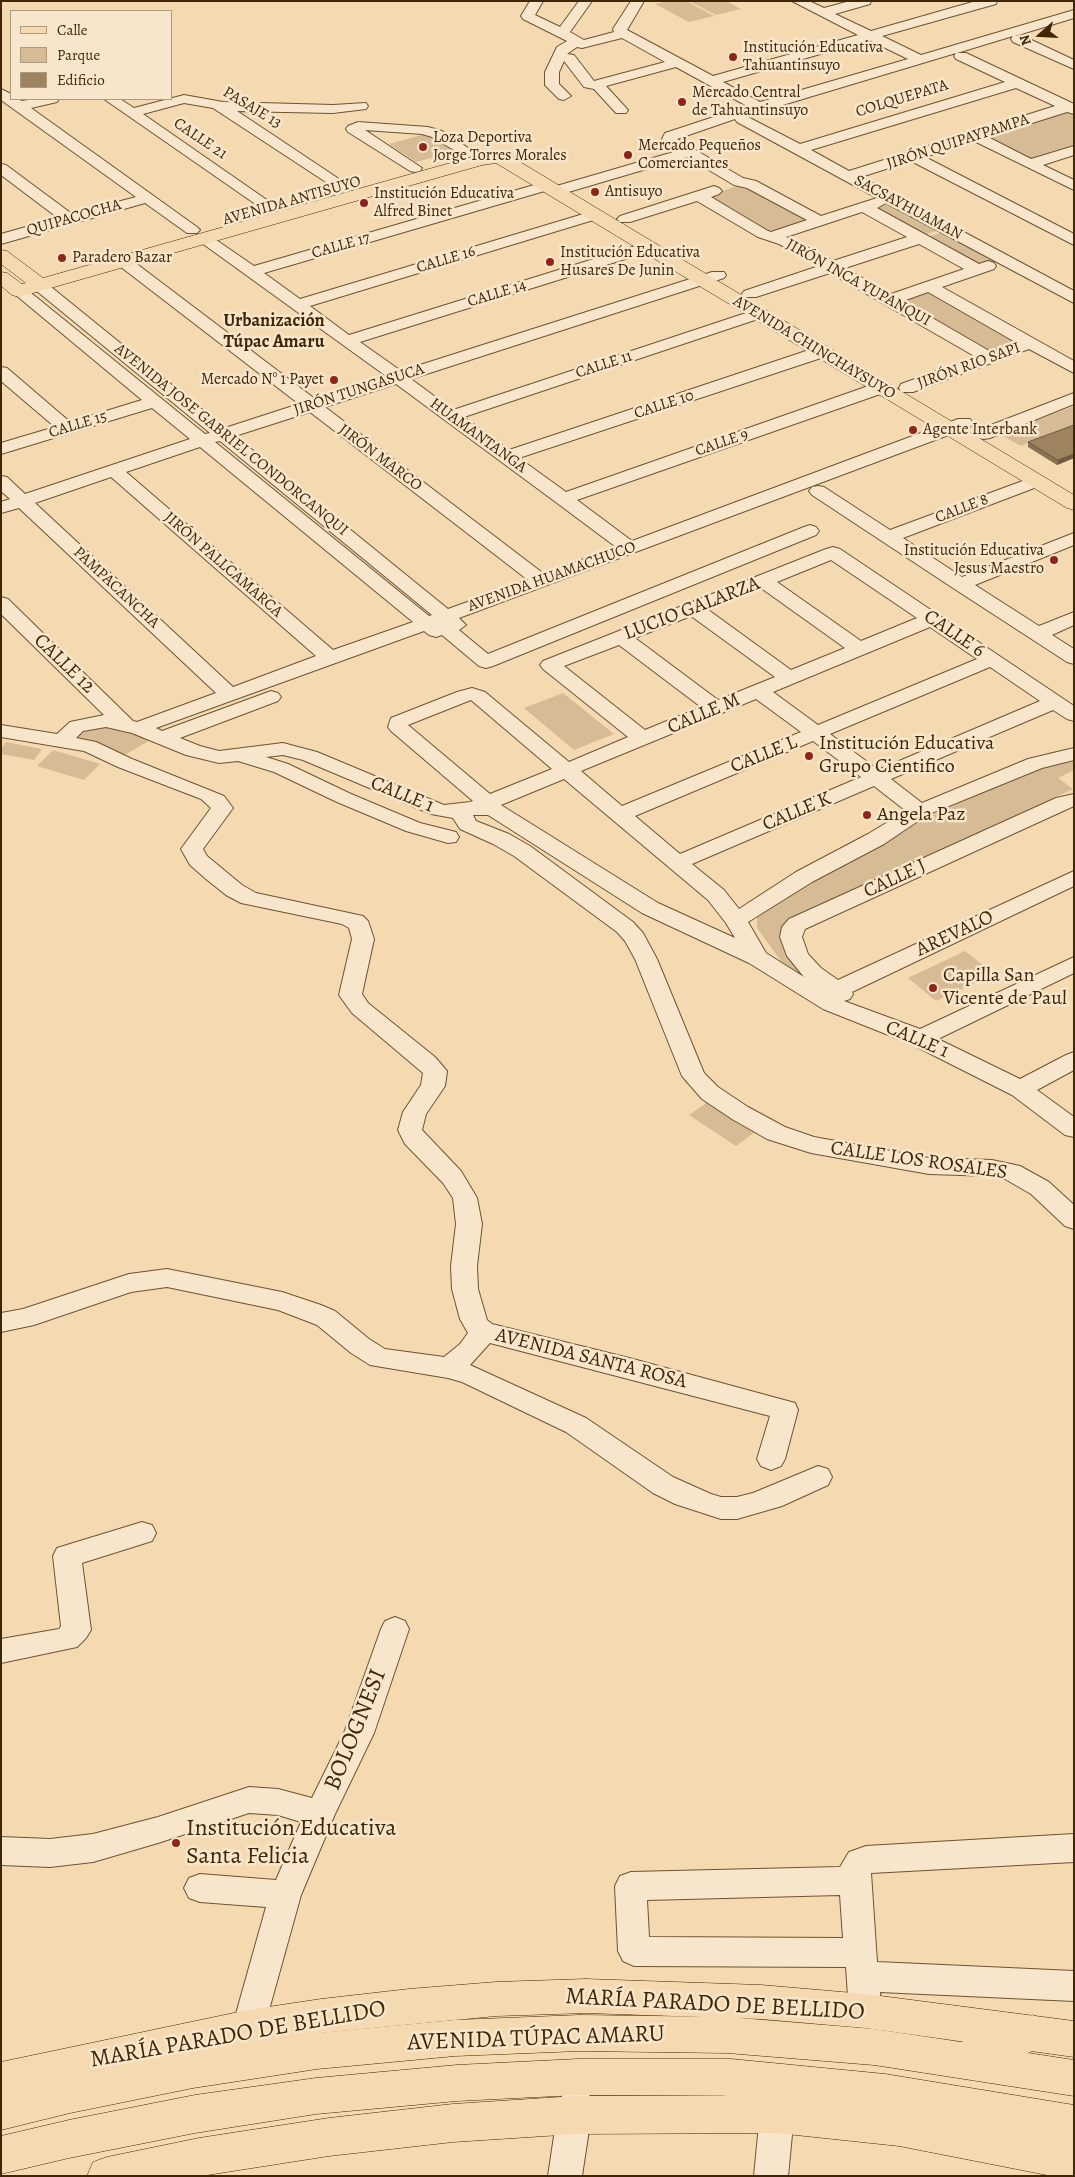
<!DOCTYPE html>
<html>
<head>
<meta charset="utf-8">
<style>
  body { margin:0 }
  #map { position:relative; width:1075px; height:2177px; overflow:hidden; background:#f5d9b1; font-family:Alegreya,serif }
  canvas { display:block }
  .frame { position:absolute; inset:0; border:2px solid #3f2705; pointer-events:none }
  .legend { position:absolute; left:10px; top:10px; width:162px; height:90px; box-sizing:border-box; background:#f8e6cc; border:1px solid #ae9a7c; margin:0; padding:6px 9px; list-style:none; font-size:15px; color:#3f2705 }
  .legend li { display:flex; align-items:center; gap:10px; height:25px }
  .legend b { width:25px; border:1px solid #ae9a7c }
  .north { position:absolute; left:1015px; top:10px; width:50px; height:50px; -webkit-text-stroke:4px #f8e6cc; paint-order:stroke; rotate:251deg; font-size:14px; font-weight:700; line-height:20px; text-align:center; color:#3f2705 }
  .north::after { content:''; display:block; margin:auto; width:18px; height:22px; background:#3f2705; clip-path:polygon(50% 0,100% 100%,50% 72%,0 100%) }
</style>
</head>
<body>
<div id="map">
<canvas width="1075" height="2177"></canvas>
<div class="frame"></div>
<ul class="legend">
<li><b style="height:6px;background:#f5d9b1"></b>Calle</li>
<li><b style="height:14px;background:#d6bb94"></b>Parque</li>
<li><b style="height:14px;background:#9e845e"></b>Edificio</li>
</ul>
<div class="north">N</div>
</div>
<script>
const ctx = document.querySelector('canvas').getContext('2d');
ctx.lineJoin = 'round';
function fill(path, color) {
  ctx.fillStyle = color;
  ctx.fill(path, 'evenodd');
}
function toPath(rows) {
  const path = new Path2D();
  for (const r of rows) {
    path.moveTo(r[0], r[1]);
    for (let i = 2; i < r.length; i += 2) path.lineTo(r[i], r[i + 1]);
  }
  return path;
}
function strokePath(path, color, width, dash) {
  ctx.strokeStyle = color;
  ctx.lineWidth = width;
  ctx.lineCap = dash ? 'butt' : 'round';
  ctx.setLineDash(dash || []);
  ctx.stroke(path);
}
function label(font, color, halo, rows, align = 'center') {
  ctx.font = font + ' Alegreya,serif';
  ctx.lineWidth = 5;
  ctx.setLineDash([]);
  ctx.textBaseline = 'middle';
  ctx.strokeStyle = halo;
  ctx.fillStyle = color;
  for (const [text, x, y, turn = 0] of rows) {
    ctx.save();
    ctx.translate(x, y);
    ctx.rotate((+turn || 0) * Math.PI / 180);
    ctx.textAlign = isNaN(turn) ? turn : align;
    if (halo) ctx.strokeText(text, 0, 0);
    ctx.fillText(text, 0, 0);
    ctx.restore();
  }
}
const green = toPath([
  [668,1,686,1,714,16,689,22,655,4],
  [689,1,726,1,741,9,716,15],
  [1067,109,1074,113,1074,148,1030,161,981,137],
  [429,133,457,151,416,162,389,144],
  [747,183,814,221,770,235,704,197],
  [890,201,942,229,921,236,868,208],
  [945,231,999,260,978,267,925,238],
  [930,289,1026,343,989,356,895,301],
  [1074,406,1074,425,1021,446,1003,436,1004,433],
  [563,693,614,734,574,750,524,708],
  [103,726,116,728,152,739,121,757,105,746,77,737,80,730],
  [6,742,42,749,34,760,1,754,1,749],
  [53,750,100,764,84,780,37,766],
  [1074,758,1074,770,1058,778,1073,789,791,919,785,923,783,930,808,976,803,979,781,961,757,928,757,914,817,875,931,816,1040,766],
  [965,951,994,974,936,1001,908,978],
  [712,1099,759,1129,736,1146,689,1115]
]);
const minor = toPath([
  [530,1,543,1,535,15,560,27,579,1,592,1,570,32,584,40,614,32,613,29,631,1,644,1,627,30,713,76,858,35,792,1,809,1,824,8,850,1,871,1,870,4,835,14,871,31,976,1,997,1,996,4,882,36,921,55,1074,10,1074,18,1015,36,1023,36,1074,60,1074,69,1013,42,1011,39,1013,36,957,53,966,53,1074,104,1074,114,1067,112,988,137,1031,159,1074,146,1074,155,1043,165,1074,180,1074,190,974,141,925,157,1074,234,1074,245,911,161,861,177,1074,291,1074,303,886,203,877,208,979,264,988,261,994,263,996,266,994,269,942,287,1074,361,1074,373,1029,349,913,392,901,392,899,388,901,384,976,357,830,273,756,297,744,297,742,294,744,291,819,266,779,244,758,237,697,201,630,222,620,222,617,219,620,216,714,186,719,188,722,191,719,194,711,197,768,231,771,232,807,220,747,188,734,185,687,157,555,196,550,194,548,190,264,273,300,299,590,212,600,212,603,215,600,218,310,306,349,335,642,244,654,244,656,247,654,250,360,342,401,371,712,272,724,272,726,275,724,278,411,379,453,410,752,311,764,311,766,314,764,317,464,417,509,450,815,348,821,347,827,348,829,352,827,356,519,458,566,492,874,384,886,384,888,388,886,392,577,500,632,541,958,419,970,419,973,423,970,427,459,618,466,625,459,630,488,654,804,527,810,525,816,527,819,531,816,535,493,666,486,668,479,666,442,635,436,637,429,635,424,631,156,728,162,731,271,691,278,693,281,697,278,701,180,738,200,746,219,751,283,743,317,752,444,805,470,802,473,801,391,731,388,727,391,718,457,692,472,688,485,692,569,762,628,737,543,669,540,665,543,661,826,549,833,547,840,549,1074,706,1074,721,1067,719,1053,710,891,779,922,803,1028,759,1074,748,1074,760,1042,768,927,815,884,844,812,882,748,922,766,953,804,977,787,956,780,937,782,927,789,919,1056,798,1074,794,1074,806,805,929,802,937,808,954,821,968,838,980,1074,871,1074,886,852,992,853,994,850,999,844,1001,920,1029,1074,957,1074,973,938,1039,1020,1079,1066,1055,1074,1052,1074,1070,1037,1090,1074,1117,1074,1137,1065,1135,1012,1095,911,1044,823,1009,749,963,642,913,488,815,473,815,476,821,509,834,530,846,633,922,643,933,657,959,704,1073,718,1087,748,1107,785,1127,814,1137,929,1158,992,1160,1020,1166,1049,1182,1074,1205,1074,1229,1065,1226,1031,1194,1005,1179,992,1176,929,1174,811,1153,767,1139,732,1119,702,1099,682,1076,635,959,625,941,617,932,514,856,493,844,460,829,453,818,431,814,303,760,283,755,266,757,288,764,351,794,420,823,456,832,459,837,456,842,448,843,406,831,337,802,274,772,238,761,219,763,186,755,132,733,106,727,83,731,76,738,96,742,132,759,224,796,233,808,203,849,207,856,242,885,256,893,363,916,368,921,374,939,362,994,368,1003,435,1057,447,1071,445,1086,426,1114,422,1130,461,1171,477,1198,482,1224,477,1266,478,1289,487,1320,492,1324,633,1359,795,1403,798,1410,785,1459,781,1466,771,1470,761,1466,757,1459,770,1416,490,1343,470,1365,586,1418,673,1477,711,1494,721,1497,737,1497,753,1493,818,1466,828,1469,832,1477,828,1485,782,1506,737,1519,721,1519,675,1504,653,1493,566,1432,462,1382,448,1378,370,1365,351,1353,317,1325,278,1310,167,1287,131,1292,34,1325,1,1332,1,1313,23,1309,129,1274,167,1269,282,1292,321,1305,335,1311,369,1339,385,1349,444,1357,460,1344,468,1333,460,1319,452,1289,451,1266,456,1224,453,1198,443,1183,405,1144,398,1130,403,1112,421,1085,423,1073,352,1013,339,995,352,939,349,928,342,924,241,903,226,895,206,879,190,865,181,849,211,808,201,799,118,767,84,751,1,737,1,725,57,734,70,722,104,715,1,614,1,597,8,599,133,721,137,722,216,693,19,508,1,513,1,502,10,499,1,491,1,476,7,477,25,494,190,439,152,408,1,454,1,443,55,427,1,381,1,367,7,368,70,422,142,400,11,291,13,288,25,288,205,434,210,433,33,288,31,285,33,282,39,280,45,282,225,428,299,404,117,264,115,261,117,258,123,256,129,258,315,399,386,376,199,241,196,238,199,235,209,235,254,266,541,183,551,183,553,187,677,151,667,145,662,139,665,133,747,106,676,67,606,86,628,110,626,113,616,113,594,89,584,87,564,61,559,72,559,84,571,96,564,100,559,99,545,85,545,72,557,47,567,41,523,19,521,16,530,1],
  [622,38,665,62,594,81,574,55,567,54,577,47,582,48,622,38],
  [869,40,908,59,760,102,723,82,869,40],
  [956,53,954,56,956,59,1005,82,800,144,746,116,956,53],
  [1016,88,1055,106,849,171,811,150,1016,88],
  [735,119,737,122,877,198,821,216,756,181,743,178,677,139,735,119],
  [862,212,907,237,833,261,786,237,862,212],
  [919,244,964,269,891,294,845,268,919,244],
  [928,292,1017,343,991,352,903,301,928,292],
  [396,384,557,503,616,547,544,574,325,407,396,384],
  [310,412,528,580,448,609,235,436,310,412],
  [220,441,432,615,429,616,215,442,220,441],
  [200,447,413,622,333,650,126,472,200,447],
  [111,477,316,656,233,687,35,503,111,477],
  [831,560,917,618,861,641,777,582,831,560],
  [761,588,845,648,791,670,707,609,761,588],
  [691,616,775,677,718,700,635,638,691,616],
  [930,627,977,659,818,725,773,692,930,627],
  [619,645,701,707,645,730,564,666,619,645],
  [990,667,1040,701,878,770,830,734,990,667],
  [756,699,801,732,622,806,581,771,756,699],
  [471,700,552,769,490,794,408,725,471,700],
  [813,741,861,777,680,854,635,816,813,741],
  [564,779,708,900,726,923,735,938,658,903,501,805,564,779],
  [874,786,906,811,868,834,796,872,739,909,724,890,692,864,874,786],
  [1,89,11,94,11,99,18,99,22,101,34,99,59,99,57,102,31,108,197,227,200,230,197,233,187,233,145,203,1,244,1,234,58,218,1,175,1,164,6,165,72,214,136,197,1,100,1,89],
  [184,95,223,102,333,105,366,103,368,106,366,109,333,113,237,111,351,187,348,190,338,190,213,108,184,103,143,114,277,207,274,210,264,210,104,99,120,99,134,108,184,95],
  [358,122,428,127,442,131,476,153,474,156,469,157,464,156,432,137,422,134,365,130,422,168,420,171,415,172,410,171,348,132,346,129,348,126,358,122],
  [1074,393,1074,404,990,438,984,439,978,438,975,434,978,430,1074,393],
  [1036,476,1042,477,1045,481,1042,485,903,538,962,577,1074,533,1074,545,975,585,1039,626,1074,612,1074,625,1052,635,1074,649,1074,664,1067,662,953,588,812,495,809,491,812,487,818,486,824,487,890,530,1036,476],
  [142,1522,152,1525,156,1533,152,1541,82,1563,91,1630,86,1638,77,1647,1,1663,1,1639,59,1629,61,1626,53,1556,57,1548,142,1522],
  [395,1617,405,1621,409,1629,374,1733,335,1814,301,1895,264,2028,260,2039,248,2043,236,2039,232,2028,266,1907,200,1902,189,1898,184,1888,189,1878,200,1874,276,1880,301,1822,278,1815,249,1813,158,1843,93,1862,50,1867,1,1865,1,1837,50,1839,93,1834,158,1817,249,1787,278,1789,312,1798,344,1733,381,1629,385,1621,395,1617],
  [1074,1834,1074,1862,871,1873,877,1962,1074,1971,1074,2001,880,1992,881,2011,877,2022,865,2026,853,2022,849,2011,846,1967,634,1966,623,1961,618,1951,615,1886,620,1876,631,1872,840,1867,849,1852,866,1846,1074,1834],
  [840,1895,843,1938,649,1937,647,1900,840,1895],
  [576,2087,588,2092,593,2103,582,2176,548,2176,559,2103,564,2092,576,2087],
  [777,2098,789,2103,794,2114,788,2176,754,2176,760,2114,765,2103,777,2098]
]);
const major = toPath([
  [496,153,510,156,1074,495,1074,510,1067,508,496,163,482,165,26,295,19,297,12,295,1,286,1,272,7,273,22,284,26,283,1,264,1,250,7,251,43,278,475,156,496,153],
  [586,1979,761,1985,865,1994,1074,2021,1074,2057,865,2028,761,2019,586,2013,496,2016,321,2033,248,2046,1,2098,1,2062,248,2010,321,1999,409,1989,496,1982,586,1979],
  [777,2095,899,2108,1074,2142,1074,2176,1052,2176,899,2146,777,2133,576,2134,453,2142,329,2156,201,2176,87,2176,93,2162,107,2157,199,2138,329,2118,453,2104,576,2096,777,2095]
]);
const highway = toPath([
  [580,2015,727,2017,874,2029,961,2042,1033,2015,1046,2021,1052,2033,1046,2045,1028,2053,1074,2060,1074,2096,874,2065,727,2053,580,2051,455,2056,317,2069,193,2088,70,2113,1,2130,1,2093,70,2077,193,2052,317,2033,455,2020,580,2015],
  [578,2059,731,2059,885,2074,1074,2105,1074,2143,885,2110,791,2101,797,2114,791,2127,777,2133,763,2127,724,2095,578,2095,457,2101,316,2114,195,2133,69,2158,1,2174,1,2136,69,2120,195,2095,316,2078,457,2065,578,2059]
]);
const wall = toPath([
  [1074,425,1074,458,1057,465,1028,447,1028,442]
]);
const shadedWall = toPath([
  [1074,454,1074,458,1057,465,1058,460]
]);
const building = toPath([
  [1074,425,1074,454,1058,460,1028,442,1074,425]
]);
const markers = [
  [733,57,5,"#8f2418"],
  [682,102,5,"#8f2418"],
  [423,147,5,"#8f2418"],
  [628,155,5,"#8f2418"],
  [595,192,5,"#8f2418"],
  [364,203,5,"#8f2418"],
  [62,258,5,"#8f2418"],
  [550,262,5,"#8f2418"],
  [334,380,5,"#8f2418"],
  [913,430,5,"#8f2418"],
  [1054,560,5,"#8f2418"],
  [809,756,5,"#8f2418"],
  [867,815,5,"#8f2418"],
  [933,988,5,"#8f2418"],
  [176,1843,5,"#8f2418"]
];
const farPoinames = [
  ["Institución Educativa",743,48],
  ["Tahuantinsuyo",743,66],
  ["Mercado Central",692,93],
  ["de Tahuantinsuyo",692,111],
  ["Loza Deportiva",433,138],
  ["Jorge Torres Morales",433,156],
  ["Mercado Pequeños",638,146],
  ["Comerciantes",638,164],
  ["Antisuyo",605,192],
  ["Institución Educativa",374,194],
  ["Alfred Binet",374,212],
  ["Institución Educativa",560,253],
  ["Husares De Junin",560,271],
  ["Paradero Bazar",72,258],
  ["Mercado N° 1 Payet",324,380,"right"],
  ["Agente Interbank",923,430],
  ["Institución Educativa",1044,551,"right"],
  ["Jesus Maestro",1044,569,"right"]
];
const farStreetnames = [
  ["COLQUEPATA",902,99,-17],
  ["PASAJE 13",252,108,31],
  ["CALLE 21",200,139,34],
  ["JIRÓN QUIPAYPAMPA",958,142,-18],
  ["AVENIDA ANTISUYO",292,201,-16],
  ["SACSAYHUAMAN",908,208,28],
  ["QUIPACOCHA",74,218,-16],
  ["CALLE 17",341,246,-16],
  ["CALLE 16",446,260,-17],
  ["JIRÓN INCA YUPANQUI",858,283,29],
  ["CALLE 14",497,294,-17],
  ["AVENIDA CHINCHAYSUYO",814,348,31],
  ["CALLE 11",604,365,-18],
  ["JIRÓN RIO SAPI",969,366,-20],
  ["JIRÓN TUNGASUCA",359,390,-18],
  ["CALLE 10",664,405,-18],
  ["CALLE 15",78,425,-17],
  ["HUAMANTANGA",478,436,36],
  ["AVENIDA JOSE GABRIEL CONDORCANQUI",231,440,39],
  ["CALLE 9",722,443,-19],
  ["JIRÓN MARCO",380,458,37],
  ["CALLE 8",962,509,-21],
  ["JIRÓN PALLCAMARCA",223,565,41],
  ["AVENIDA HUAMACHUCO",552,577,-20],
  ["PAMPACANCHA",116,588,43]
];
const farNeighbourhoodnames = [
  ["Urbanización",274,322],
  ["Túpac Amaru",274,343]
];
const streetNames = [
  ["LUCIO GALARZA",692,609,-21],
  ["CALLE 6",954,634,34],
  ["CALLE 12",64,664,44],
  ["CALLE M",704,714,-23],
  ["CALLE L",764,755,-22],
  ["CALLE 1",402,795,22],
  ["CALLE K",797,812,-23],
  ["CALLE J",895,879,-25],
  ["AREVALO",955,934,-25],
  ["CALLE 1",917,1040,23],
  ["CALLE LOS ROSALES",919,1161,8],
  ["AVENIDA SANTA ROSA",591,1359,14]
];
const poiNames = [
  ["Institución Educativa",819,744],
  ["Grupo Cientifico",819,767],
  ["Angela Paz",877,815],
  ["Capilla San",943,976],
  ["Vicente de Paul",943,999]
];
const nearStreetnames = [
  ["BOLOGNESI",356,1730,-68],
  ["MARÍA PARADO DE BELLIDO",715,2005,3],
  ["MARÍA PARADO DE BELLIDO",238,2035,-10],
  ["AVENIDA TÚPAC AMARU",536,2039,-2]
];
const nearPoinames = [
  ["Institución Educativa",186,1829],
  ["Santa Felicia",186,1857]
];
fill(green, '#d6bb94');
strokePath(minor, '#6c5430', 2);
strokePath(major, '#3f2705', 1);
strokePath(highway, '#3f2705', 1);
fill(minor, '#f8e6cc');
fill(major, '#f5d9b1');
fill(highway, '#f5d9b1');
fill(wall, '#887251');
fill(shadedWall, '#6f5c42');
fill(building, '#9e845e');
strokePath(building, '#6f5c42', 1);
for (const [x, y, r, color] of markers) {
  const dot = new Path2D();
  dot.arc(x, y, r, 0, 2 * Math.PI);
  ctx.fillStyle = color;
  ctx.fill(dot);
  strokePath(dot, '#f8e6cc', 2);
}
label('16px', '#3f2705', '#f8e6cc', farPoinames, 'left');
label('16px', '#3f2705', '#f8e6cc', farStreetnames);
label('bold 18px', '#3f2705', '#f8e6cc', farNeighbourhoodnames);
label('20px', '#3f2705', '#f8e6cc', streetNames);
label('20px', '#3f2705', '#f8e6cc', poiNames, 'left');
label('24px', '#3f2705', '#f8e6cc', nearStreetnames);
label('24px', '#3f2705', '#f8e6cc', nearPoinames, 'left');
</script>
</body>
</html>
